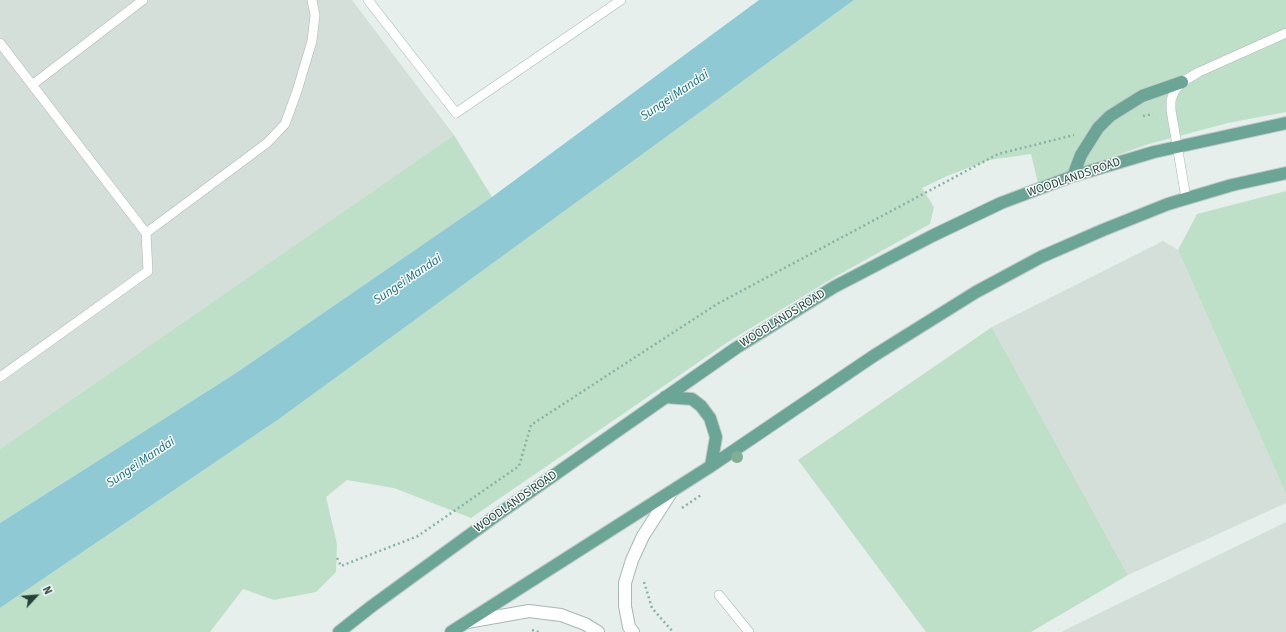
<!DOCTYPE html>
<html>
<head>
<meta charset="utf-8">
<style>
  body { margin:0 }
  #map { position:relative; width:1286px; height:632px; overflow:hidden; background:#e6efeb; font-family:"Source Sans 3",sans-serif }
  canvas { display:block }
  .north { position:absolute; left:16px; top:576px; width:40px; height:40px; -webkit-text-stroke:3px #f7fbf9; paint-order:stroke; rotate:64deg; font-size:11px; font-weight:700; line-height:16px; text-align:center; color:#24423a }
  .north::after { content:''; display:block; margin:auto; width:14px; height:18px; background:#24423a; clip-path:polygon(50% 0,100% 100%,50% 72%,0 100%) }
</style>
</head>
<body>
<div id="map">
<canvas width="1286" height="632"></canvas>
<div class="north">N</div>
</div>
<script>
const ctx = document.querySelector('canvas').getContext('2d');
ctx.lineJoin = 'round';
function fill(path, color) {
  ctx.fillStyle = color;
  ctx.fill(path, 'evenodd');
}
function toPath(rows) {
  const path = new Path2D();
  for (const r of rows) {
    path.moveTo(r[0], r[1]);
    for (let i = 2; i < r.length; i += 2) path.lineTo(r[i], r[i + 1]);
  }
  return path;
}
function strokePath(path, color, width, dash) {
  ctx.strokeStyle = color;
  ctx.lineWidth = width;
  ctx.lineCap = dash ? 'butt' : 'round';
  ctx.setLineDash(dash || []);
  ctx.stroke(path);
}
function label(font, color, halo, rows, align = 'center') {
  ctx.font = font + ' "Source Sans 3",sans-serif';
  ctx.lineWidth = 3;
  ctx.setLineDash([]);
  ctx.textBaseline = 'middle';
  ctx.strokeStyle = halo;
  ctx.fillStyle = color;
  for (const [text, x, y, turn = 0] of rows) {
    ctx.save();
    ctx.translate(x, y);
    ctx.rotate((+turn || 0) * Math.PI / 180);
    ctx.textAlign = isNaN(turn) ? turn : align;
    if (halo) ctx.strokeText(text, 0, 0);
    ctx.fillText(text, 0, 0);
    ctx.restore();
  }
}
const built = toPath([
  [0,0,352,0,454,135,0,449],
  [1163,241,1178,250,1286,494,1286,503,1128,575,992,327],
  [1286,522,1286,632,1062,632,1065,630]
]);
const green = toPath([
  [854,0,1286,0,1286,112,1228,123,1149,144,1038,183,1031,154,989,160,947,176,922,188,934,207,930,224,833,278,728,342,471,518,394,488,347,480,326,497,337,544,336,572,316,592,274,600,243,589,210,632,0,632,0,608,279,419],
  [454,135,492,197,236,373,0,523,0,449],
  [1286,191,1286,494,1178,250,1197,214],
  [992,327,1128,575,1031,632,926,632,798,460]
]);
const water = toPath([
  [759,0,854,0,279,419,0,608,0,523,236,373,492,197]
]);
const path = toPath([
  [1143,116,1153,114],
  [682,508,701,495],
  [337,558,341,566,418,536,519,466,531,425,717,304,998,154,1074,135],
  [644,582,652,608,673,632],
  [532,630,539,632]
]);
const lane = toPath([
  [368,0,456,113,621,0],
  [0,43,146,233,148,271,0,377],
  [32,85,143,0],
  [1186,198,1171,110,1171,100,1175,90,1182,82,1199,72,1286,33],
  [146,233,267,143,285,124,297,91,312,41,315,15,312,0],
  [719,595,749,632]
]);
const street = toPath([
  [467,622,529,611,561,615,585,624,598,632],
  [633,632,629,627,625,606,625,583,632,560,643,536,672,491]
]);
const primary = toPath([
  [1073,176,1081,155,1098,128,1110,116,1142,96,1182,82],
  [665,397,692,399,701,406,710,418,716,437,711,466],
  [339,632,372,606,497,515,736,348,834,287,932,236,1001,203,1073,176,1154,152,1286,123],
  [451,632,711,466,875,355,976,292,1041,257,1103,230,1168,204,1232,185,1286,173]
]);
const trees = [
  [737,457]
];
const streetNames = [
  ["WOODLANDS ROAD",1074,178,-19],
  ["WOODLANDS ROAD",783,319,-32],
  ["WOODLANDS ROAD",516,502,-35]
];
const waterNames = [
  ["Sungei Mandai",675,96,-34],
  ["Sungei Mandai",408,280,-34],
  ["Sungei Mandai",141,463,-34]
];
fill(built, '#d4dfda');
fill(green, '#bfe0c8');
fill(water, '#8ec9d4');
strokePath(lane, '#a8b8b2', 10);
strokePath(street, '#a8b8b2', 14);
strokePath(primary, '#c2cac8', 14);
strokePath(path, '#86b3a5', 2.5, [2, 3]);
strokePath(lane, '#fff', 9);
strokePath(street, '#fff', 12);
strokePath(primary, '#6aa596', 12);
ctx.fillStyle = '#80af93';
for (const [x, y] of trees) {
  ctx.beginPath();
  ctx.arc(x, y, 6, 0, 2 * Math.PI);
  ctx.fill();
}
label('12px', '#24423a', '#f7fbf9', streetNames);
label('italic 13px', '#1c6f80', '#f7fbf9', waterNames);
</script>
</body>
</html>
